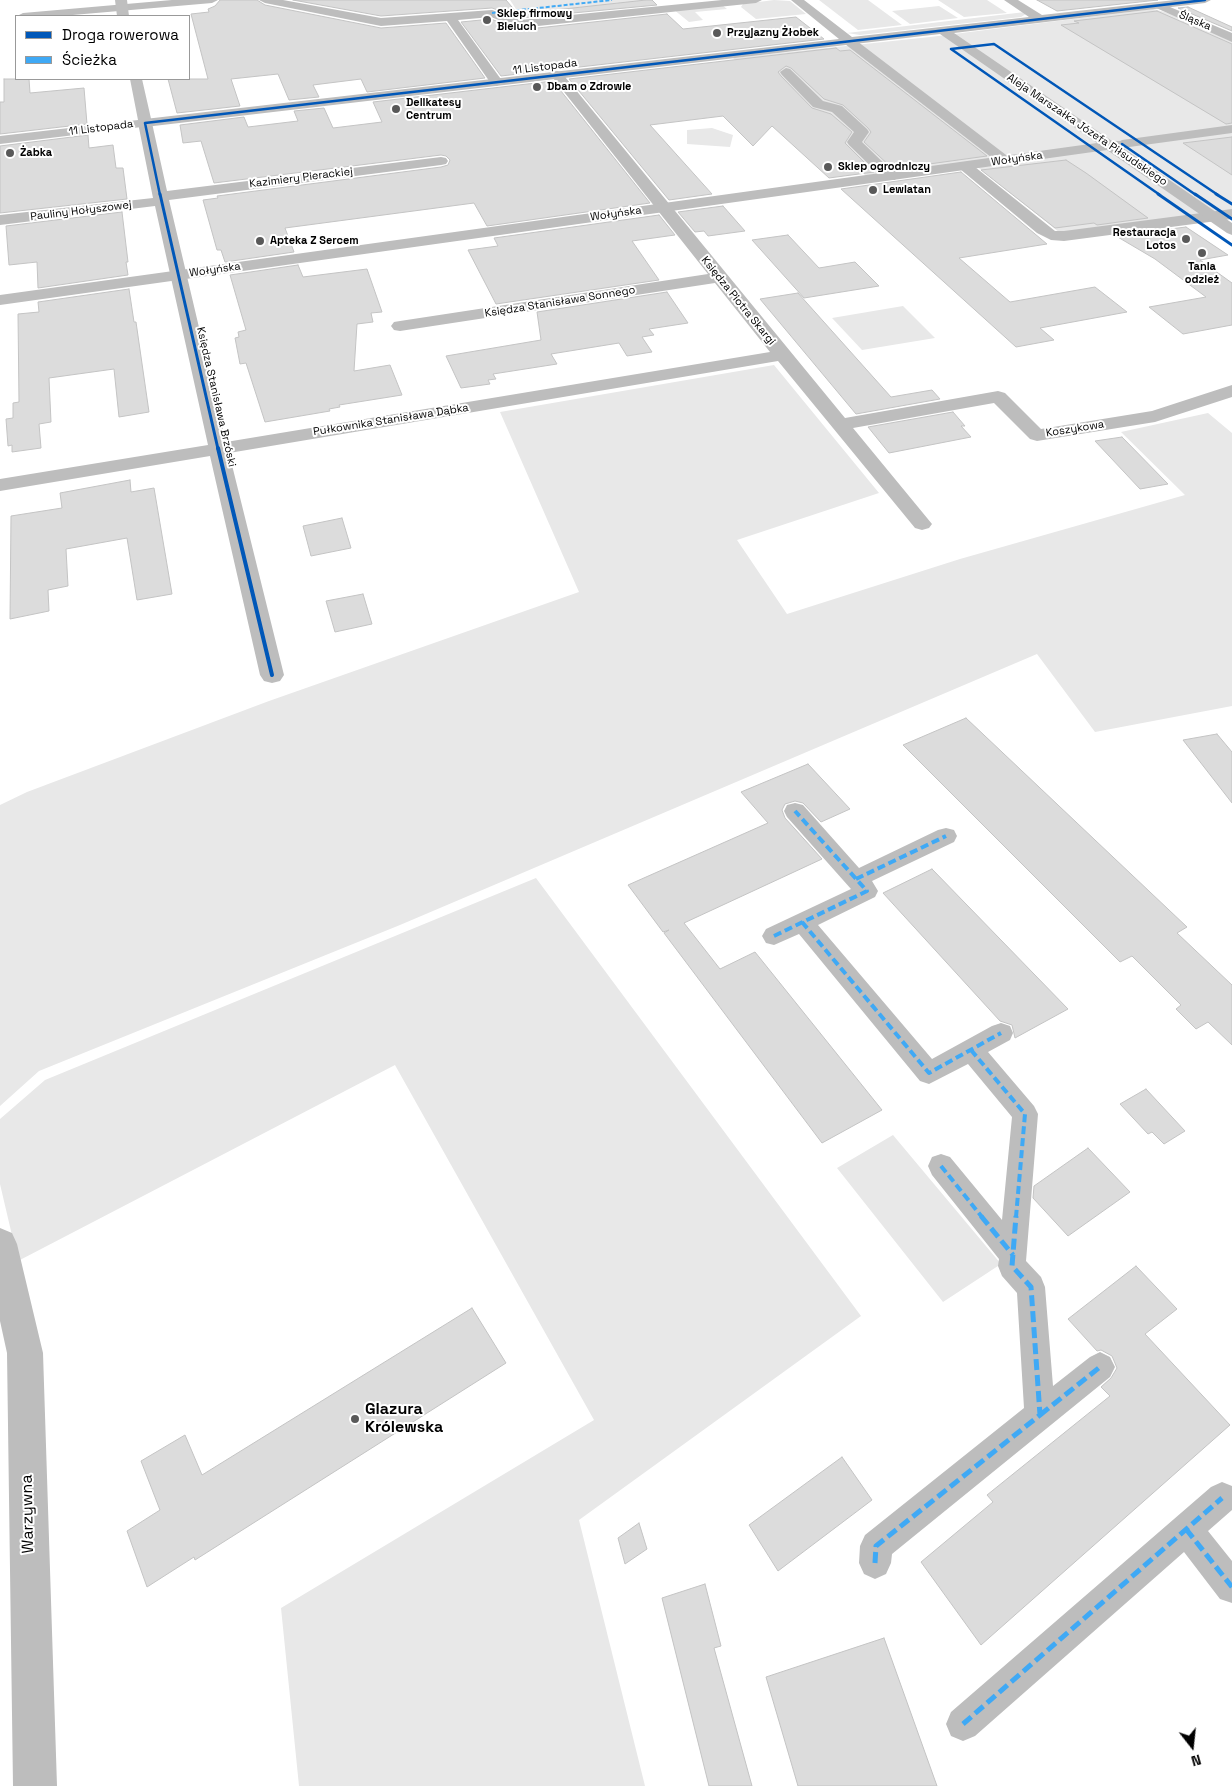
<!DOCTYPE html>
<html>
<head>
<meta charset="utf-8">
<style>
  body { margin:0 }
  #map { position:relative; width:1232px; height:1786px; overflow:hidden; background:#fff; font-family:"Space Grotesk",sans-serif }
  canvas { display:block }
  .legend { position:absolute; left:15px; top:15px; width:175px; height:65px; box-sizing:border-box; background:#fff; border:1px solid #999; margin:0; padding:6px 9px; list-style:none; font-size:15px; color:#000 }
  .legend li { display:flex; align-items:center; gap:10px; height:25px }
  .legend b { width:25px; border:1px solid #999 }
  .north { position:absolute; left:1167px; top:1721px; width:50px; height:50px; -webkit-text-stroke:4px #fff; paint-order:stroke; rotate:164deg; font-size:14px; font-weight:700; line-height:20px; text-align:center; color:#000 }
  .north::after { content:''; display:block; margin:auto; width:18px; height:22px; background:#000; clip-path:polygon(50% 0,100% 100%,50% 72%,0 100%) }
</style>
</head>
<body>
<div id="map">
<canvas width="1232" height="1786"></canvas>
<ul class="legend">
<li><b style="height:6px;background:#0057b8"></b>Droga rowerowa</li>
<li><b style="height:6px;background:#3fa9f5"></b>Ścieżka</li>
</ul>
<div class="north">N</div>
</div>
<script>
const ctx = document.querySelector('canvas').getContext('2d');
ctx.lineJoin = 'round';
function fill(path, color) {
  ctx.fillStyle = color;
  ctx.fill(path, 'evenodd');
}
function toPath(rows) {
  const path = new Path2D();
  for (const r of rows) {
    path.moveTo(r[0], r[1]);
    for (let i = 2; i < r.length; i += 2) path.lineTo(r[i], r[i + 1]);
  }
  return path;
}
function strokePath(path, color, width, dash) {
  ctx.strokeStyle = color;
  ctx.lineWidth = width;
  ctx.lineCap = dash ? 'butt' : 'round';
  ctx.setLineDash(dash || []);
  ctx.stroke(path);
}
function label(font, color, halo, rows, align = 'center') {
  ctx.font = font + ' "Space Grotesk",sans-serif';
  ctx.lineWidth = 4;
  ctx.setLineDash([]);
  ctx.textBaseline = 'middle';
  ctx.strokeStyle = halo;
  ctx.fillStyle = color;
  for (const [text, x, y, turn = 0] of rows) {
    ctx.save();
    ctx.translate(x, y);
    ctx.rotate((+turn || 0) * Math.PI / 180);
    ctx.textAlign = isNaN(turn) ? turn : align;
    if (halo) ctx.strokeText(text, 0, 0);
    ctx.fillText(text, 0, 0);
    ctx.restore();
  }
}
const green = toPath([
  [510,0,648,0,502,16,516,11,516,9],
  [774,0,790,1,806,14,756,19,741,7,743,4],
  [819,0,868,0,902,25,858,30],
  [938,0,987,0,1007,13,964,17],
  [721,4,727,9,695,12,703,20,689,22,673,9],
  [939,6,958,18,910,24,892,11],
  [1153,9,1165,12,1232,38,1232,214,1064,236,975,165,875,177,865,175,798,119,733,58,930,37],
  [1025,12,1026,14,1021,17,860,35,847,33],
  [712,128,733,135,730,147,687,144,687,130],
  [903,306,935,338,862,350,832,318],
  [774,365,879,493,737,540,787,614,960,559,1185,495,1121,432,1208,413,1232,433,1232,706,1095,732,1037,654,400,925,39,1071,0,1106,0,805,27,792,269,701,579,592,500,412],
  [536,878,861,1316,579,1520,645,1786,299,1786,281,1608,594,1420,395,1065,18,1261,0,1184,0,1119,45,1080],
  [893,1135,1001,1264,943,1302,837,1168]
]);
const building = toPath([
  [220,0,257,0,265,5,381,28,446,23,485,78,367,92,361,79,313,85,319,97,289,100,278,74,231,79,240,106,177,113,168,79,208,79,191,14,209,12,208,9,215,6,220,0],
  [293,0,506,0,518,14,646,0,652,0,657,5,520,18,492,8,381,16,293,0],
  [1037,0,1158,0,1057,11,1037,0],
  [1188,7,1232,27,1232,31,1178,8,1188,7],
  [1157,11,1232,44,1232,123,1226,124,1061,25,1079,23,1074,21,1157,11],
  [667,14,683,29,796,17,824,39,501,76,461,22,491,19,519,30,667,14],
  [836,48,840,51,850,50,987,156,893,169,864,142,871,132,868,128,843,105,824,99,791,68,786,66,778,72,781,76,812,108,831,114,852,132,845,143,874,172,829,178,772,126,753,146,723,116,650,125,712,194,669,200,569,79,836,48],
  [4,79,29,79,30,93,84,88,87,124,0,134,0,102,4,102,4,79],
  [553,81,650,203,487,226,474,203,285,228,294,252,225,262,221,250,217,250,203,200,218,198,217,196,441,167,448,165,450,160,446,156,441,155,214,183,201,141,183,143,180,125,244,117,248,127,298,121,294,111,324,108,333,128,382,122,373,102,553,81],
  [88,135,89,148,113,145,116,168,123,168,127,199,0,213,0,146,88,135],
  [1232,137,1232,175,1183,143,1232,137],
  [1066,160,1086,173,1148,218,1097,225,1094,223,1055,228,981,170,1066,160],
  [961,172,1047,244,959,258,1010,302,1095,287,1127,312,1040,328,1054,340,1016,347,841,189,961,172],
  [723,206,745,231,708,236,704,231,695,232,678,212,723,206],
  [122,212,128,262,126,262,128,275,38,288,37,262,9,265,6,226,122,212],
  [659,215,675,235,632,241,659,280,496,304,468,250,498,246,494,238,659,215],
  [1186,227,1228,255,1200,260,1232,283,1232,325,1183,334,1149,307,1206,297,1155,259,1116,236,1186,227],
  [788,235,819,268,855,262,879,286,804,298,752,240,788,235],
  [298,265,303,277,367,269,382,312,371,313,373,322,357,324,354,371,390,365,402,395,339,405,340,407,329,409,330,411,265,422,246,363,240,364,235,338,239,337,238,332,246,330,230,275,298,265],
  [129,289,134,322,136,322,149,412,119,417,114,369,49,378,51,422,39,424,41,448,12,452,12,445,8,446,6,419,13,418,13,403,19,402,18,314,39,312,38,302,129,289],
  [667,292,688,323,649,329,654,335,642,337,652,352,627,356,619,343,551,354,557,364,493,374,496,379,488,380,490,384,461,388,446,356,541,340,537,312,667,292],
  [798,293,891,397,932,390,940,399,856,414,760,299,798,293],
  [953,412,965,426,961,426,971,437,889,453,868,427,953,412],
  [1122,437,1168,484,1140,489,1095,441,1122,437],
  [130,480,131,492,154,488,172,594,137,600,127,538,66,549,68,586,48,590,49,611,10,619,11,516,62,508,60,493,130,480],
  [342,518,351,548,311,556,303,526,342,518],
  [363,594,372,624,335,632,326,601,363,594],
  [966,718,1187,927,1177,933,1232,985,1232,1045,1208,1022,1196,1029,1176,1009,1181,1005,1132,956,1120,962,903,745,966,718],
  [1217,734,1232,752,1232,803,1183,740,1217,734],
  [808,764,850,809,821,822,803,803,795,801,785,804,782,810,785,818,822,859,684,923,720,969,755,952,882,1110,822,1143,664,933,669,930,663,932,628,885,768,823,741,792,808,764],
  [932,869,1068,1009,1015,1038,1012,1025,1000,1021,883,893,932,869],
  [1146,1089,1185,1131,1164,1144,1152,1132,1148,1134,1120,1104,1146,1089],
  [1088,1148,1130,1192,1068,1236,1033,1198,1034,1186,1088,1148],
  [1136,1266,1177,1309,1145,1334,1230,1425,981,1645,921,1562,993,1502,987,1495,1110,1396,1101,1387,1111,1378,1117,1368,1112,1356,1101,1350,1097,1351,1068,1319,1136,1266],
  [472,1308,506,1363,195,1560,194,1557,147,1587,127,1531,160,1510,141,1461,185,1435,202,1475,472,1308],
  [842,1457,872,1500,778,1571,749,1525,842,1457],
  [639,1523,647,1549,625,1564,618,1538,639,1523],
  [705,1584,721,1646,714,1648,752,1786,709,1786,662,1598,705,1584],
  [884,1638,937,1786,798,1786,766,1677,884,1638]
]);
const pedestrian = toPath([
  [795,803,803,805,859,868,938,830,946,828,954,830,957,836,954,842,872,881,878,891,875,897,818,925,932,1059,992,1026,1001,1023,1010,1026,1013,1033,1010,1040,988,1052,1034,1106,1038,1114,1026,1261,1041,1277,1045,1287,1053,1386,1090,1357,1100,1352,1110,1357,1115,1367,1110,1377,892,1554,891,1563,886,1574,875,1579,864,1574,859,1563,860,1546,865,1535,1024,1408,1017,1293,1002,1276,998,1266,999,1259,932,1175,928,1166,932,1157,941,1154,950,1157,1002,1220,1012,1117,968,1064,929,1084,920,1081,799,934,774,945,766,943,762,936,766,929,851,889,787,817,784,811,787,805,795,803],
  [1222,1482,1232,1486,1232,1510,1208,1531,1232,1561,1232,1603,1220,1599,1184,1552,975,1736,963,1741,951,1736,946,1724,951,1712,1211,1487,1222,1482]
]);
const minor = toPath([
  [172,0,218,0,212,3,61,16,17,16,23,13,172,0],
  [259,0,283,0,381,18,492,10,520,20,722,0,762,0,756,3,519,28,491,17,458,20,503,82,497,86,492,85,447,21,381,26,265,3,259,0],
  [1158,2,1232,33,1232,42,1154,7,1152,5,1158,2],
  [849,37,853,38,1010,158,1012,161,1010,164,1000,164,845,44,843,41,849,37],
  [786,68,790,69,823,101,842,106,867,129,869,132,862,142,895,174,897,177,895,180,885,180,849,145,847,142,854,132,832,112,813,107,782,75,780,72,786,68],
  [557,71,561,72,845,418,998,391,1005,393,1041,429,1152,411,1232,385,1232,397,1155,422,1037,441,1030,439,994,403,853,428,932,524,929,528,922,530,915,528,778,361,229,453,284,675,280,681,272,683,264,681,260,675,210,456,0,491,0,479,208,445,155,206,0,225,0,215,153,198,138,123,145,119,152,123,167,191,441,157,446,158,448,161,446,164,441,165,169,200,226,442,770,352,715,283,400,331,394,330,391,326,394,322,400,321,708,274,553,78,551,75,553,72,557,71],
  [1232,125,1232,133,1122,148,1115,144,1122,140,1232,125],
  [965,162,970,163,1055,231,1064,231,1232,209,1232,219,1064,241,1051,240,1037,233,960,169,958,166,960,163,965,162],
  [0,1228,12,1233,17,1244,43,1353,57,1786,13,1786,7,1353,0,1321,0,1228]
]);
const tertiary = toPath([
  [791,0,804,0,852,37,1029,17,1004,0,1018,0,1042,15,1175,0,1211,0,1205,3,954,33,1112,141,1127,141,1129,144,1123,148,1232,223,1232,235,1227,233,1107,150,0,305,0,295,1097,143,940,34,145,127,138,123,145,119,839,39,791,0]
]);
const secondary = toPath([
  [115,0,127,0,129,16,117,16,115,0],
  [130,79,142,79,152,123,150,126,0,144,0,136,138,120,130,79]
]);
const quietFar2 = toPath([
  [492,13,612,0]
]);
const quietFar1 = toPath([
  [856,879,946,836],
  [802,922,929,1073,1001,1033],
  [774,936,867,891,795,811],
  [971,1050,1025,1114,1016,1217],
  [941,1166,982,1217]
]);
const quiet = toPath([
  [981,1216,1013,1255],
  [1040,1415,1100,1367],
  [1186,1529,1232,1587],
  [875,1563,876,1546,1040,1415,1031,1287,1012,1266,1016,1216],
  [963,1724,1222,1498]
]);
const cyclewayFar2 = toPath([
  [951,49,1160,195],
  [951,49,994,44,1218,195],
  [1122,144,1196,195],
  [160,195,145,123,1205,0]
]);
const cyclewayFar1 = toPath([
  [160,194,218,449],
  [1158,194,1232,245],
  [1195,194,1232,219],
  [1216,194,1232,204]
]);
const cycleway = toPath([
  [218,448,272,675]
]);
const markers = [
  [487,20,5,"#595959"],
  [717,33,5,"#595959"],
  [537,87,5,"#595959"],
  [396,109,5,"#595959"],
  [10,153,5,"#595959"],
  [828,167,5,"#595959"],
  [873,190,5,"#595959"],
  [1186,239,5,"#595959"],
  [260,241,5,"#595959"],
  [1202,253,5,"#595959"],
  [355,1419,5,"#595959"]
];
const farPoinames = [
  ["Sklep firmowy",497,14],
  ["Bieluch",497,27],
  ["Przyjazny Żłobek",727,33],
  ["Dbam o Zdrowie",547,87],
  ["Delikatesy",406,103],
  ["Centrum",406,116],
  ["Żabka",20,153],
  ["Sklep ogrodniczy",838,167],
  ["Lewiatan",883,190],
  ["Restauracja",1176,233,"right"],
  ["Lotos",1176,246,"right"],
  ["Apteka Z Sercem",270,241],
  ["Tania",1202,267,"center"],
  ["odzież",1202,280,"center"]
];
const farStreetnames = [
  ["Śląska",1195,21,23],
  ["11 Listopada",545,67,-7],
  ["11 Listopada",101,128,-7],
  ["Aleja Marszałka Józefa Piłsudskiego",1087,130,34],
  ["Wołyńska",1017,159,-8],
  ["Kazimiery Pierackiej",301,178,-7],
  ["Pauliny Hołyszowej",81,211,-7],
  ["Wołyńska",616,214,-8],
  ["Wołyńska",215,270,-8],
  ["Księdza Piotra Skargi",738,301,51],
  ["Księdza Stanisława Sonnego",560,302,-9],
  ["Księdza Stanisława Brzóski",216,397,77],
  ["Pułkownika Stanisława Dąbka",391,420,-9],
  ["Koszykowa",1075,429,-9]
];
const nearPoinames = [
  ["Glazura",365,1410],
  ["Królewska",365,1428]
];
const nearStreetnames = [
  ["Warzywna",28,1514,-91]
];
fill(green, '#e8e8e8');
fill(building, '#dcdcdc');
strokePath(building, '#c4c4c4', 1);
fill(pedestrian, '#bdbdbd');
fill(minor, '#bdbdbd');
fill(tertiary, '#bdbdbd');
fill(secondary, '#bfbfbf');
strokePath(quietFar2, '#3fa9f5', 2, [4, 2]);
strokePath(quietFar1, '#3fa9f5', 4, [8, 4]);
strokePath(quiet, '#3fa9f5', 5, [11, 5]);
strokePath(cyclewayFar2, '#0057b8', 2.5);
strokePath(cyclewayFar1, '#0057b8', 3);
strokePath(cycleway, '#0057b8', 4);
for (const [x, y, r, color] of markers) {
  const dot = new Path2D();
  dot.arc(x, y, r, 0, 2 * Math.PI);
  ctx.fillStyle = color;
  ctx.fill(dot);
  strokePath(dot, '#fff', 2);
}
label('bold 11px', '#000', '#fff', farPoinames, 'left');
label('11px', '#000', '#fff', farStreetnames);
label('bold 16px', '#000', '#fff', nearPoinames, 'left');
label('16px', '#000', '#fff', nearStreetnames);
</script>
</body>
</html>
